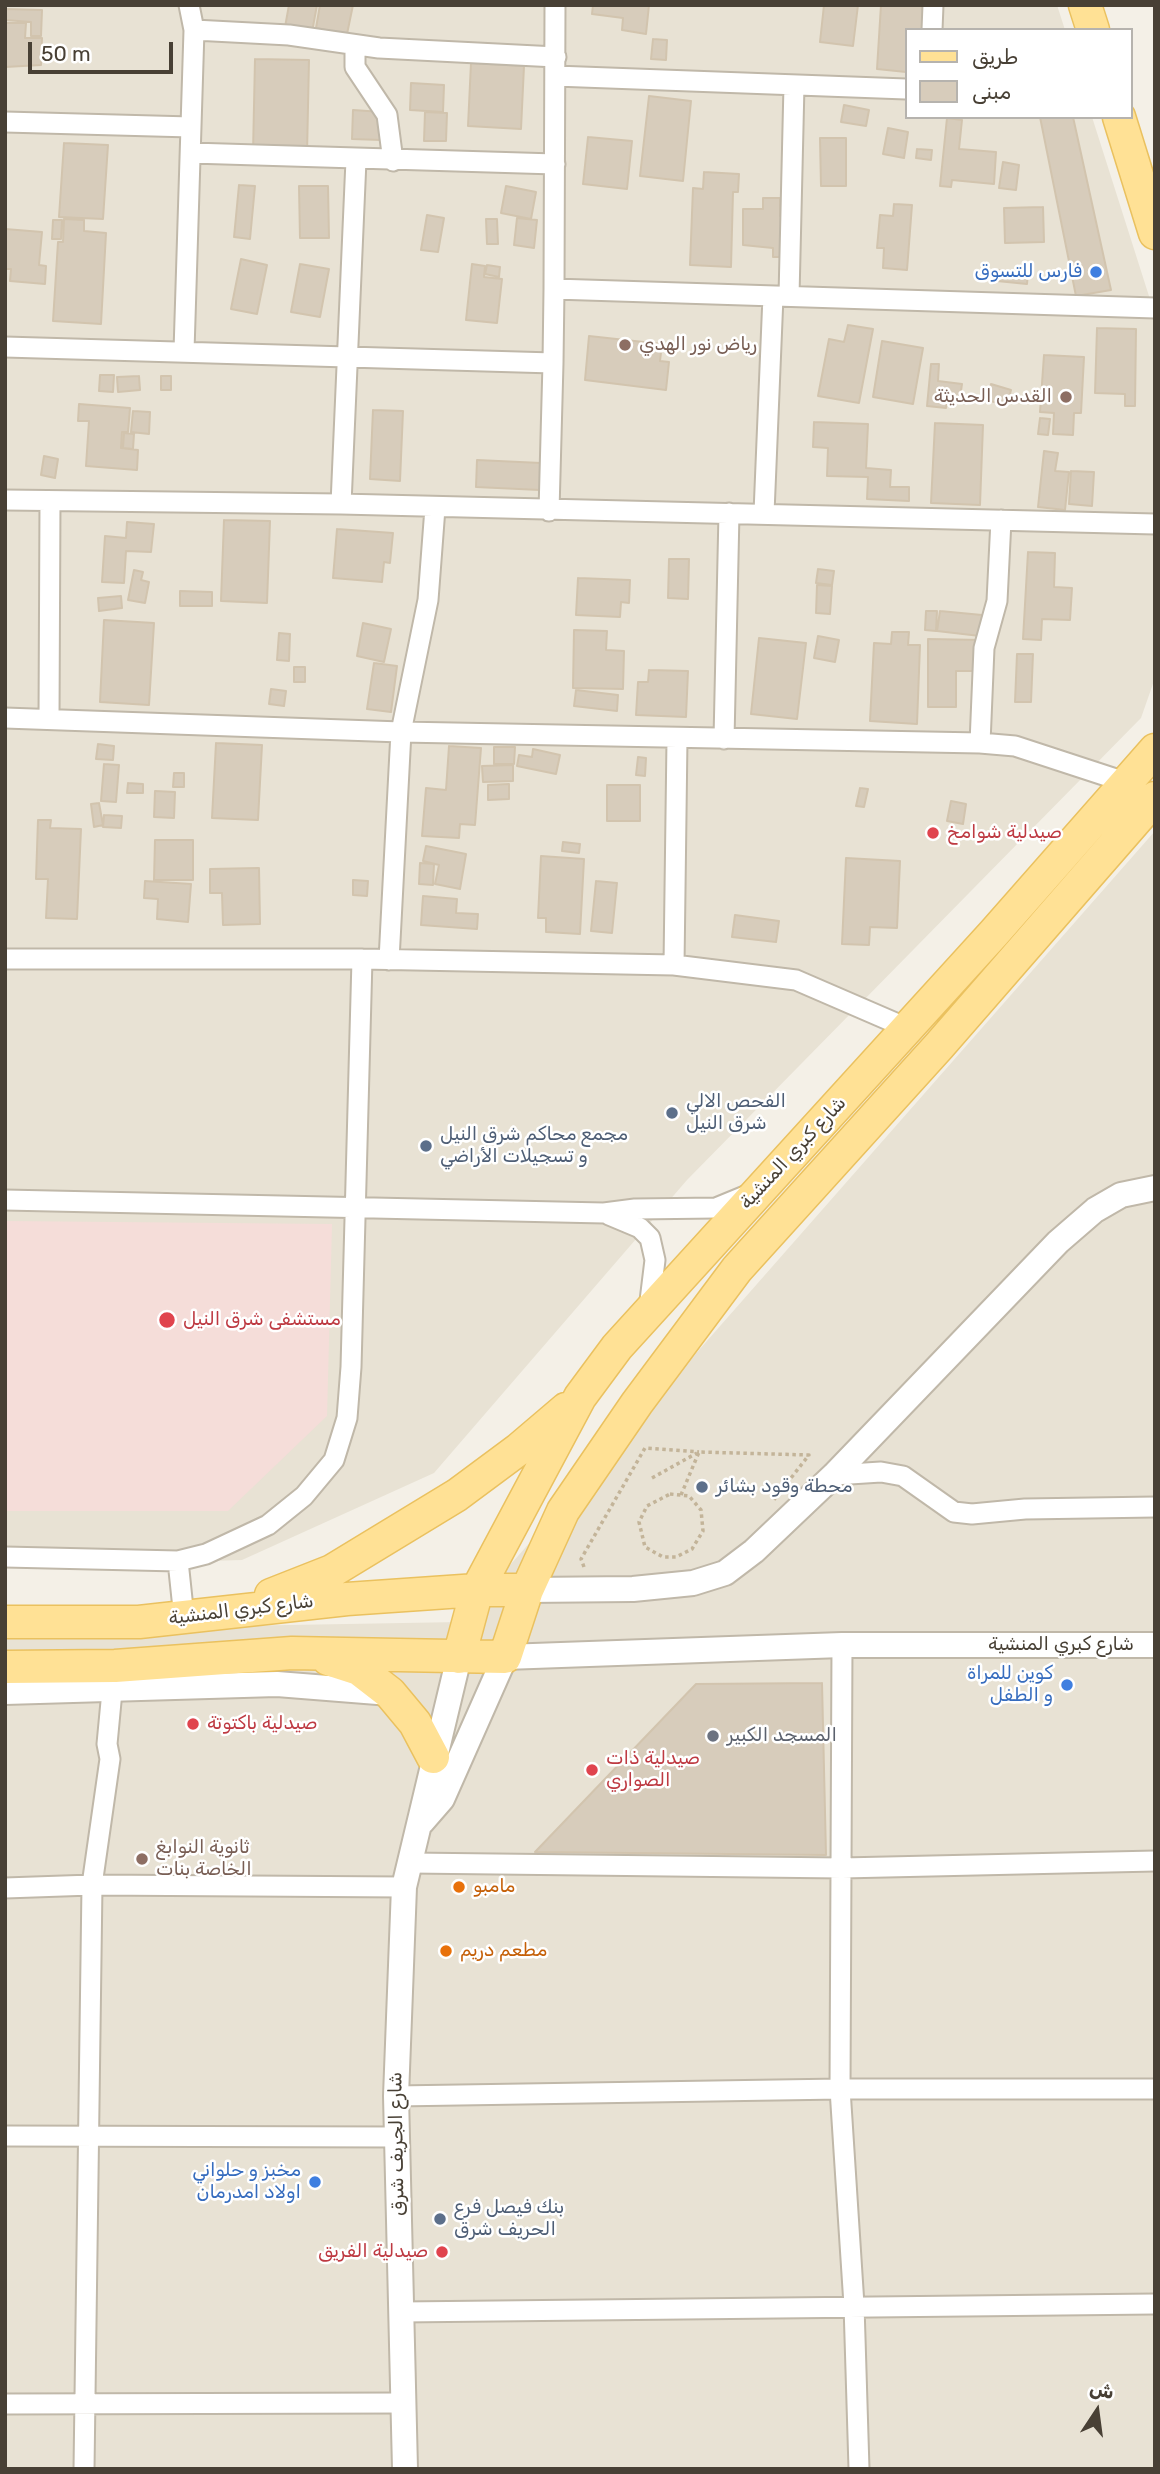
<!DOCTYPE html>
<html>
<head>
<meta charset="utf-8">
<style>
  body { margin:0 }
  #map { position:relative; width:1160px; height:2474px; overflow:hidden; background:#f4f0e7; font-family:Rubik,Vazirmatn,sans-serif }
  canvas { display:block }
  .frame { position:absolute; inset:0; border:7px solid #484035; pointer-events:none }
  .legend { position:absolute; left:905px; top:28px; width:228px; height:91px; box-sizing:border-box; background:#fff; border:2px solid #b6b3ae; margin:0; padding:9px 12px; list-style:none; font-size:21px; color:#484035 }
  .legend li { display:flex; align-items:center; gap:14px; height:35px }
  .legend b { width:35px; border:2px solid #b6b3ae }
  .north { position:absolute; left:1062px; top:2376px; width:70px; height:70px; -webkit-text-stroke:5px #fff; paint-order:stroke; rotate:13deg; font-size:19px; font-weight:700; line-height:28px; text-align:center; color:#484035 }
  .north::after { content:''; display:block; margin:auto; width:24px; height:32px; background:#484035; clip-path:polygon(50% 0,100% 100%,50% 72%,0 100%) }
  .scale { position:absolute; left:28px; top:42px; width:145px; height:32px; box-sizing:border-box; border:4px solid #484035; border-top:0; padding-left:9px; font-size:21px; line-height:24px; white-space:nowrap; color:#484035; -webkit-text-stroke:5px #fff; paint-order:stroke }
</style>
</head>
<body>
<div id="map">
<canvas width="1160" height="2474"></canvas>
<div class="frame"></div>
<ul class="legend">
<li><b style="height:9px;background:#ffe195"></b>طريق</li>
<li><b style="height:19px;background:#d7ccbb"></b>مبنى</li>
</ul>
<div class="north">ش</div>
<div class="scale">50 m</div>
</div>
<script>
const ctx = document.querySelector('canvas').getContext('2d');
ctx.lineJoin = 'round';
function fill(path, color) {
  ctx.fillStyle = color;
  ctx.fill(path, 'evenodd');
}
function toPath(rows) {
  const path = new Path2D();
  for (const r of rows) {
    path.moveTo(r[0], r[1]);
    for (let i = 2; i < r.length; i += 2) path.lineTo(r[i], r[i + 1]);
  }
  return path;
}
function strokePath(path, color, width, dash) {
  ctx.strokeStyle = color;
  ctx.lineWidth = width;
  ctx.lineCap = dash ? 'butt' : 'round';
  ctx.setLineDash(dash || []);
  ctx.stroke(path);
}
function label(font, color, halo, rows, align = 'center') {
  ctx.font = font + ' Rubik,Vazirmatn,sans-serif';
  ctx.lineWidth = 5;
  ctx.setLineDash([]);
  ctx.textBaseline = 'middle';
  ctx.strokeStyle = halo;
  ctx.fillStyle = color;
  for (const [text, x, y, turn = 0] of rows) {
    ctx.save();
    ctx.translate(x, y);
    ctx.rotate((+turn || 0) * Math.PI / 180);
    ctx.textAlign = isNaN(turn) ? turn : align;
    if (halo) ctx.strokeText(text, 0, 0);
    ctx.fillText(text, 0, 0);
    ctx.restore();
  }
}
const residential = toPath([
  [5,5,1057,5,1065,30,906,30,906,117,1092,117,1155,315,1155,678,1141,718,687,1180,434,1473,242,1560,5,1567],
  [1155,831,1155,2469,5,2469,5,1630,460,1622]
]);
const medical = toPath([
  [5,1221,332,1224,327,1416,228,1511,5,1511]
]);
const building = toPath([
  [289,5,317,5,312,32,285,27,289,5],
  [320,5,353,5,347,34,316,28,320,5],
  [593,5,649,5,646,34,622,30,623,18,592,14,593,5],
  [824,5,858,5,853,46,820,42,824,5],
  [881,5,933,5,931,30,906,30,906,72,877,69,881,5],
  [5,9,42,10,41,36,31,36,31,22,5,20,5,9],
  [5,23,26,23,25,38,42,38,41,65,5,67,5,23],
  [653,39,667,40,666,60,651,59,653,39],
  [255,59,309,60,307,154,253,153,255,59],
  [471,63,524,66,521,129,468,126,471,63],
  [411,83,444,85,443,112,410,110,411,83],
  [649,96,691,101,683,181,640,176,649,96],
  [844,105,869,110,866,126,841,122,844,105],
  [353,110,382,112,381,140,352,139,353,110],
  [425,112,447,113,446,141,424,141,425,112],
  [1040,117,1073,117,1111,290,1076,296,1040,117],
  [947,118,962,120,959,149,996,152,994,184,952,180,951,187,940,186,947,118],
  [888,128,908,132,904,158,883,154,888,128],
  [588,137,632,141,627,189,583,184,588,137],
  [820,138,846,138,846,186,821,186,820,138],
  [64,143,108,145,103,219,59,217,64,143],
  [917,149,932,150,931,160,916,158,917,149],
  [1003,162,1019,165,1016,190,999,188,1003,162],
  [704,172,739,174,738,192,733,192,731,267,690,265,693,188,703,189,704,172],
  [239,185,255,186,250,239,234,237,239,185],
  [299,186,328,186,329,238,300,238,299,186],
  [506,186,536,192,531,219,501,213,506,186],
  [763,198,780,198,780,216,796,216,796,257,773,257,773,248,743,245,743,209,763,209,763,198],
  [894,204,912,205,907,270,883,268,884,248,877,248,880,215,893,216,894,204],
  [1043,207,1044,242,1005,243,1004,208,1043,207],
  [427,215,444,218,438,252,421,250,427,215],
  [517,218,537,220,534,248,514,245,517,218],
  [64,219,84,220,84,231,106,233,101,324,53,321,58,242,63,242,64,219],
  [486,219,497,219,498,244,487,244,486,219],
  [53,220,62,220,61,239,52,239,53,220],
  [5,229,42,232,39,265,46,266,45,284,10,281,11,269,5,269,5,229],
  [241,259,267,265,257,314,231,309,241,259],
  [300,264,329,269,320,317,291,312,300,264],
  [472,264,485,266,484,277,502,279,497,323,466,320,472,264],
  [487,265,500,267,499,277,485,274,487,265],
  [998,270,1028,272,1027,284,997,281,998,270],
  [848,325,873,329,859,403,818,396,829,339,844,342,848,325],
  [1097,328,1136,329,1135,406,1125,406,1125,394,1095,393,1097,328],
  [589,336,662,344,660,361,669,362,666,390,585,380,589,336],
  [882,341,923,348,913,404,873,397,882,341],
  [1044,355,1084,357,1081,413,1074,413,1073,435,1053,434,1054,413,1040,412,1044,355],
  [931,364,939,364,938,381,962,384,960,397,947,396,946,408,927,406,931,364],
  [100,375,114,375,113,392,99,391,100,375],
  [139,376,140,390,118,392,117,377,139,376],
  [161,376,171,376,171,390,161,390,161,376],
  [991,384,1011,390,1007,405,986,400,991,384],
  [79,404,130,408,128,432,122,432,121,448,138,450,137,470,86,466,89,421,78,421,79,404],
  [373,410,403,411,400,481,370,479,373,410],
  [133,411,150,412,149,434,131,432,133,411],
  [1040,418,1050,419,1048,435,1038,434,1040,418],
  [814,422,868,424,866,468,891,470,890,487,909,487,909,501,867,499,868,477,827,476,828,448,813,447,814,422],
  [935,423,983,425,980,505,931,503,935,423],
  [124,433,134,434,133,449,123,448,124,433],
  [1044,451,1058,453,1055,471,1069,472,1065,510,1038,507,1044,451],
  [44,456,58,459,55,478,41,475,44,456],
  [477,460,541,463,540,490,476,487,477,460],
  [1071,471,1094,472,1092,506,1069,504,1071,471],
  [224,520,270,521,267,603,221,601,224,520],
  [127,522,154,524,151,552,126,551,124,583,102,582,105,536,126,538,127,522],
  [337,529,393,533,390,563,384,562,382,582,333,578,337,529],
  [1028,552,1055,553,1054,587,1072,588,1070,620,1042,619,1041,640,1023,639,1028,552],
  [669,559,689,559,688,599,668,598,669,559],
  [818,569,834,571,832,585,816,583,818,569],
  [134,570,143,572,141,580,149,582,145,603,128,600,134,570],
  [578,578,630,580,629,603,621,602,620,617,576,615,578,578],
  [817,585,832,586,830,614,816,613,817,585],
  [180,591,212,592,212,606,180,606,180,591],
  [121,596,122,608,99,611,98,598,121,596],
  [926,611,937,611,936,631,925,630,926,611],
  [940,611,982,615,980,636,937,631,940,611],
  [104,620,154,623,149,705,100,702,104,620],
  [363,623,391,629,384,662,357,656,363,623],
  [574,630,607,631,606,650,624,651,623,689,573,688,574,630],
  [892,632,909,632,908,645,920,645,917,724,870,721,874,643,891,644,892,632],
  [279,633,290,634,289,661,277,660,279,633],
  [818,636,839,640,835,662,814,658,818,636],
  [759,638,806,643,797,719,751,714,759,638],
  [928,639,982,640,982,671,956,671,956,707,928,707,928,639],
  [1017,654,1033,654,1031,702,1015,702,1017,654],
  [374,663,397,666,391,712,367,709,374,663],
  [294,667,305,667,305,682,294,682,294,667],
  [649,670,688,671,686,717,636,715,638,682,648,682,649,670],
  [271,689,286,691,284,706,269,704,271,689],
  [576,690,618,695,617,711,574,706,576,690],
  [216,743,262,745,258,820,212,818,216,743],
  [98,744,114,746,113,760,96,759,98,744],
  [449,746,481,748,475,825,460,824,459,838,422,836,426,788,446,790,449,746],
  [494,747,515,747,514,764,494,764,494,747],
  [533,749,560,755,556,774,517,766,519,755,532,757,533,749],
  [638,757,646,758,645,776,636,775,638,757],
  [104,764,119,765,116,802,101,801,104,764],
  [513,765,513,781,483,782,482,766,513,765],
  [174,773,184,773,184,787,173,787,174,773],
  [128,783,143,784,143,793,127,793,128,783],
  [509,784,509,799,488,800,488,785,509,784],
  [607,785,640,785,640,821,607,821,607,785],
  [860,788,868,789,864,807,856,806,860,788],
  [155,791,175,792,174,818,154,817,155,791],
  [951,801,966,804,963,824,947,821,951,801],
  [99,803,103,825,94,827,91,804,99,803],
  [104,815,122,816,121,828,103,827,104,815],
  [38,820,51,820,50,828,81,829,77,919,46,918,48,879,36,879,38,820],
  [155,840,193,840,193,880,154,880,155,840],
  [563,842,580,844,579,853,562,851,563,842],
  [426,846,466,854,460,889,435,884,439,865,423,861,426,846],
  [541,856,584,859,580,934,546,932,546,918,538,918,541,856],
  [846,858,900,861,897,928,870,927,869,945,842,944,846,858],
  [420,863,434,864,433,885,419,884,420,863],
  [259,868,260,924,223,925,222,893,210,893,210,869,259,868],
  [353,880,368,881,367,896,353,895,353,880],
  [145,881,191,884,188,922,157,919,158,899,144,898,145,881],
  [596,881,617,883,612,933,591,931,596,881],
  [423,896,457,899,456,913,478,914,477,929,421,925,423,896],
  [735,915,779,921,776,942,732,937,735,915],
  [822,1683,826,1855,535,1852,696,1684,822,1683]
]);
const path = toPath([
  [652,1478,697,1453],
  [670,1494,689,1496,701,1510,703,1531,692,1549,676,1557,663,1557,645,1547,639,1522,647,1506,670,1494],
  [681,1495,699,1452,809,1455,773,1501],
  [584,1567,581,1559,645,1448,699,1452]
]);
const minor = toPath([
  [194,30,289,35,379,48,556,57],
  [932,30,933,5],
  [355,45,355,67,387,115,393,161],
  [555,76,906,89],
  [5,122,191,127],
  [191,153,555,164],
  [554,289,555,5],
  [789,296,794,85],
  [5,347,553,363,554,289,1155,308],
  [184,351,194,30,189,5],
  [5,500,341,504,1155,524],
  [341,504,356,160],
  [549,511,553,363],
  [764,513,773,296],
  [5,718,401,732,980,743,1015,746,1125,782],
  [49,719,50,501],
  [724,739,729,513],
  [980,743,984,648,997,601,1001,520],
  [5,959,362,959,674,965,796,980,907,1028],
  [389,960,401,732,428,600,435,508],
  [674,965,677,739],
  [5,1200,604,1213,635,1209,716,1208,750,1194],
  [609,1215,640,1228,650,1238,655,1260,649,1309],
  [834,1475,881,1472,903,1476,954,1512,972,1514,1025,1509,1155,1507],
  [5,1557,178,1561,206,1554,268,1525,304,1496,334,1460,347,1418,351,1367,362,959],
  [178,1561,184,1618],
  [842,1645,840,2089,854,2305,859,2469],
  [410,1863,842,1868,1155,1861],
  [5,1888,92,1885,404,1887],
  [396,2096,840,2089,1155,2089],
  [5,2136,397,2137],
  [401,2312,1155,2304],
  [5,2404,403,2403],
  [84,2469,92,1885,110,1759,107,1744,112,1691]
]);
const tertiary = toPath([
  [527,1590,633,1589,693,1583,725,1573,754,1551,834,1475,1058,1242,1095,1210,1121,1195,1155,1188],
  [5,1692,277,1684,390,1693],
  [422,1822,442,1799,505,1657,842,1645,1155,1645],
  [405,2469,396,2096,404,1887,459,1657]
]);
const primary = toPath([
  [1085,5,1093,30],
  [1119,117,1155,233],
  [271,1595,332,1571,457,1495,519,1449,566,1409],
  [5,1622,139,1622,347,1599,477,1590,527,1590],
  [459,1657,477,1590,580,1397,617,1347,994,933,1155,750],
  [328,1659,359,1669,390,1693,415,1723,433,1757],
  [5,1667,115,1666,292,1653,505,1657,527,1590,563,1511,637,1403,737,1269,939,1046,1155,798]
]);
const markers = [
  [1096,272,7,"#3f7fe0"],
  [625,345,7,"#8d6e63"],
  [1066,397,7,"#8d6e63"],
  [933,833,7,"#e0444e"],
  [672,1113,7,"#5c6f8a"],
  [426,1146,7,"#5c6f8a"],
  [167,1320,9,"#e0444e"],
  [702,1487,7,"#5c6f8a"],
  [1067,1685,7,"#3f7fe0"],
  [193,1724,7,"#e0444e"],
  [713,1736,7,"#6b7280"],
  [592,1770,7,"#e0444e"],
  [142,1859,7,"#8d6e63"],
  [459,1887,7,"#e8710a"],
  [446,1951,7,"#e8710a"],
  [315,2182,7,"#3f7fe0"],
  [440,2219,7,"#5c6f8a"],
  [442,2252,7,"#e0444e"]
];
const shopNames = [
  ["فارس للتسوق",1082,272],
  ["كوين للمراة",1053,1674],
  ["و الطفل",1053,1696],
  ["مخبز و حلواني",301,2171],
  ["اولاد امدرمان",301,2193]
];
const educationNames = [
  ["رياض نور الهدي",639,345],
  ["القدس الحديثة",1052,397,"right"],
  ["ثانوية النوابغ",156,1848],
  ["الخاصة بنات",156,1870]
];
const healthNames = [
  ["صيدلية شوامخ",947,833],
  ["مستشفى شرق النيل",183,1320],
  ["صيدلية باكتوتة",207,1724],
  ["صيدلية ذات",606,1759],
  ["الصواري",606,1781],
  ["صيدلية الفريق",428,2252,"right"]
];
const serviceNames = [
  ["الفحص الالي",686,1102],
  ["شرق النيل",686,1124],
  ["مجمع محاكم شرق النيل",440,1135],
  ["و تسجيلات الأراضي",440,1157],
  ["محطة وقود بشائر",716,1487],
  ["بنك فيصل فرع",454,2208],
  ["الحريف شرق",454,2230]
];
const streetNames = [
  ["شارع كبري المنشية",793,1153,-47],
  ["شارع كبري المنشية",241,1610,-7],
  ["شارع كبري المنشية",1061,1645],
  ["شارع الجريف شرق",397,2144,-91]
];
const worshipNames = [
  ["المسجد الكبير",727,1736]
];
const foodNames = [
  ["مامبو",473,1887],
  ["مطعم دريم",460,1951]
];
fill(residential, '#e8e2d4');
fill(medical, '#f5ddd9');
fill(building, '#d7ccbb');
strokePath(building, '#d2c4ae', 2);
strokePath(minor, '#c0b8a9', 23);
strokePath(tertiary, '#c0b8a9', 28);
strokePath(primary, '#eac15f', 35);
strokePath(path, '#c3b499', 3.5, [3.5, 3.5]);
strokePath(minor, '#fff', 19);
strokePath(tertiary, '#fff', 24);
strokePath(primary, '#ffe195', 32);
for (const [x, y, r, color] of markers) {
  const dot = new Path2D();
  dot.arc(x, y, r, 0, 2 * Math.PI);
  ctx.fillStyle = color;
  ctx.fill(dot);
  strokePath(dot, '#fff', 2.5);
}
label('19px', '#366cbe', '#fff', shopNames, 'right');
label('19px', '#785e54', '#fff', educationNames, 'left');
label('19px', '#be3a42', '#fff', healthNames, 'left');
label('19px', '#4e5e75', '#fff', serviceNames, 'left');
label('19px', '#484035', '#fff', streetNames);
label('19px', '#5b616d', '#fff', worshipNames, 'left');
label('19px', '#c56008', '#fff', foodNames, 'left');
</script>
</body>
</html>
